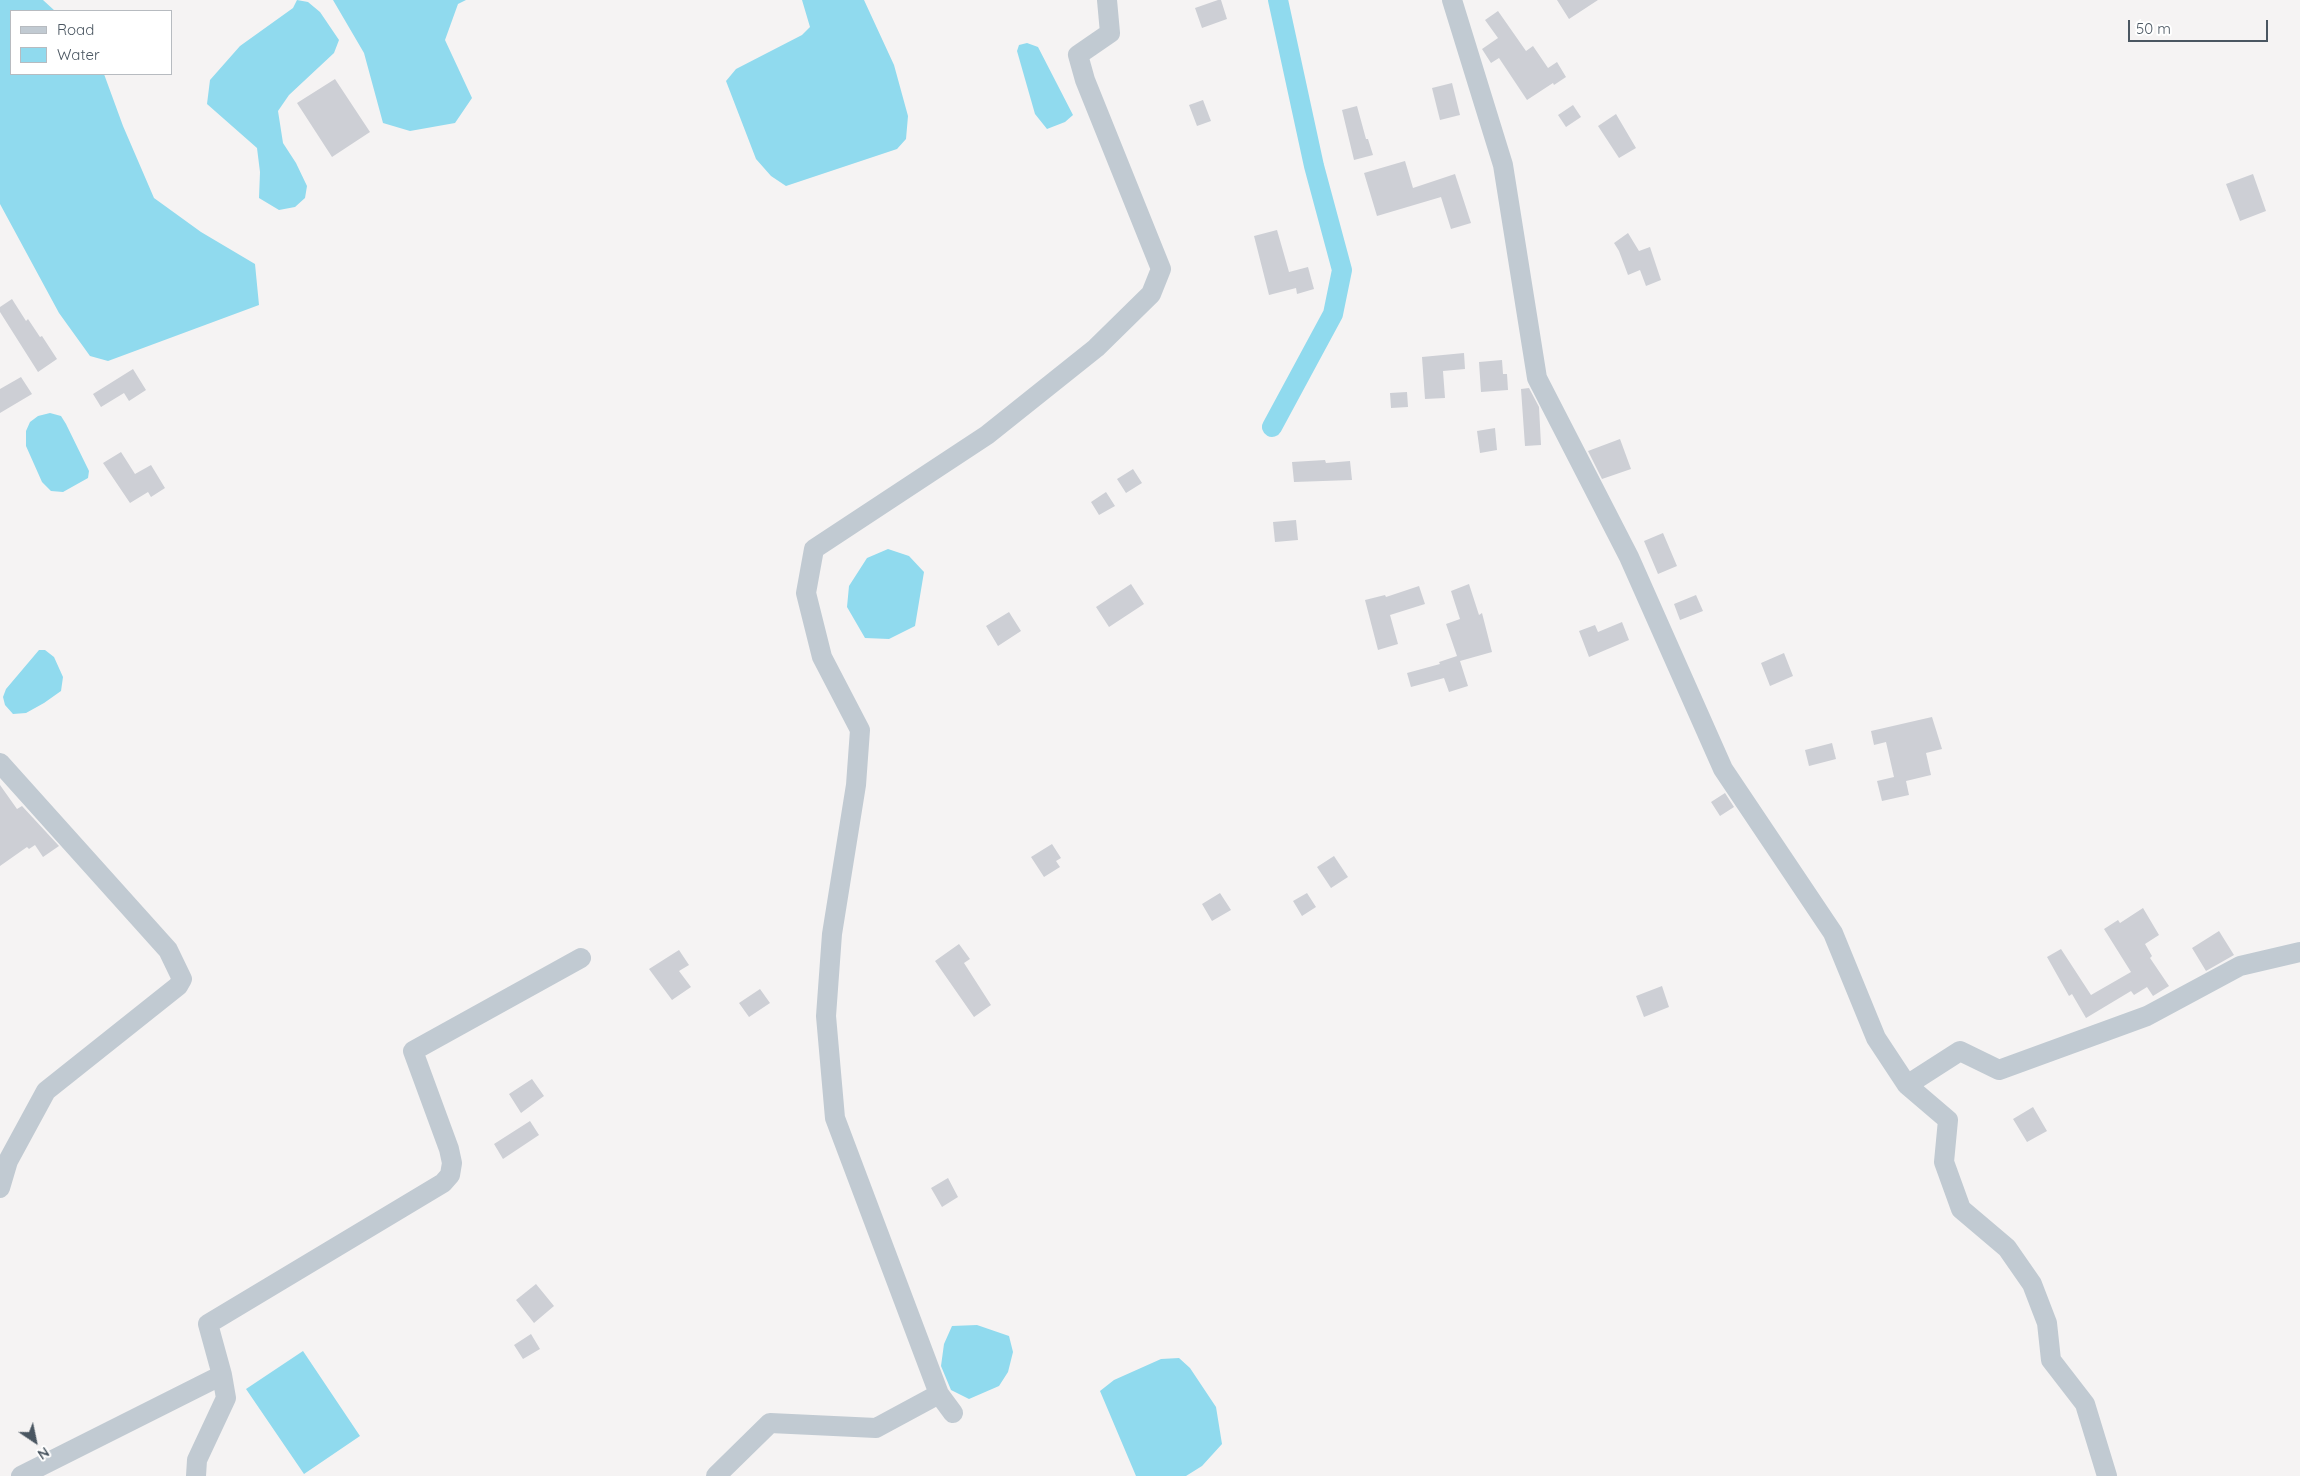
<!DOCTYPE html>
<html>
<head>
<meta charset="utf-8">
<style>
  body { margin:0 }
  #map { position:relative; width:2300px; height:1476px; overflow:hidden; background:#f5f3f3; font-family:Quicksand,sans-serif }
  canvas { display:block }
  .legend { position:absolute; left:10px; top:10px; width:162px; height:65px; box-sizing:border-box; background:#fff; border:1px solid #b7bbc0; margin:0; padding:6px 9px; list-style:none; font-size:15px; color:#4a5661 }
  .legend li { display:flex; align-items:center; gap:10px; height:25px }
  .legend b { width:25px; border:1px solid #b7bbc0 }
  .north { position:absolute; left:10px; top:1416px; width:50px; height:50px; -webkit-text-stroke:4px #fff; paint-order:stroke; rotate:146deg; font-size:14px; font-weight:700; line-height:20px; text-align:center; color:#4a5661 }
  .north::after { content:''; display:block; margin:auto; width:18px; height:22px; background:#4a5661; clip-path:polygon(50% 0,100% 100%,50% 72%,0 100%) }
  .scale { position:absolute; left:2128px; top:20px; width:140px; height:22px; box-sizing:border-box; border:2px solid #4a5661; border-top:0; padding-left:6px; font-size:15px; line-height:18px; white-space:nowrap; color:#4a5661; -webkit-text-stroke:4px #fff; paint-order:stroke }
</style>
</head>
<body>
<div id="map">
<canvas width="2300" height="1476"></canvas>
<ul class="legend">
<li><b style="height:6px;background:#c1cad2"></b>Road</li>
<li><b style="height:14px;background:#90daee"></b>Water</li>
</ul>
<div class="north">N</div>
<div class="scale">50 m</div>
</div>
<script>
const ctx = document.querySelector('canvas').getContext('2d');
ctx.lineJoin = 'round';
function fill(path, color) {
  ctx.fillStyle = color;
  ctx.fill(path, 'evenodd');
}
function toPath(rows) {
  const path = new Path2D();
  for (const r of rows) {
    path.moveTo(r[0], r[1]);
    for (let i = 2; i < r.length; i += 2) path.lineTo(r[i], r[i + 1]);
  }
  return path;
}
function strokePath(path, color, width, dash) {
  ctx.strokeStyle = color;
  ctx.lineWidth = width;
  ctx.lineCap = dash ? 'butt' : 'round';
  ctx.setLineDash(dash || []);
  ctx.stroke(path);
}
const water = toPath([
  [0,0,43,0,55,11,11,11,11,74,104,74,123,126,154,198,201,232,255,264,259,305,108,361,90,356,59,313,0,204],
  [297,0,308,2,320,12,339,40,334,53,289,95,278,111,283,143,296,163,307,186,305,198,295,207,279,210,259,198,260,172,257,148,207,104,210,80,240,46,293,8],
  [333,0,466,0,458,4,445,40,472,98,455,123,410,131,383,123,364,53],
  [802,0,864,0,894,65,908,116,906,139,897,149,786,186,771,176,756,159,726,81,736,69,802,35,810,27],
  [1027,43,1038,47,1073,115,1065,122,1047,129,1035,114,1017,51,1019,45],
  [50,413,61,416,66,424,89,471,88,478,63,492,51,491,42,482,26,446,26,431,30,422,38,416],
  [888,549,909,556,924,572,915,626,889,639,865,638,847,607,849,586,867,558],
  [39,650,45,650,54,657,63,677,61,691,44,703,26,713,13,714,5,705,3,697,6,689],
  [977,1325,1009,1336,1013,1352,1008,1372,999,1386,969,1399,951,1390,941,1366,944,1344,952,1326],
  [303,1351,360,1436,304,1474,246,1389],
  [1179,1358,1190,1368,1216,1407,1222,1444,1202,1466,1186,1476,1136,1476,1100,1391,1114,1380,1161,1359]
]);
const canal = toPath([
  [1272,427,1333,314,1342,270,1314,166,1278,0]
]);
const building = toPath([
  [1218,0,1221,0,1227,19,1202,28,1195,8],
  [1557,0,1598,0,1569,19],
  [1498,11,1526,51,1533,46,1548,68,1557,62,1566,77,1554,85,1553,83,1527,100,1499,58,1491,63,1482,49,1498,38,1485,20],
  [335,79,370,132,332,157,297,103],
  [1452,83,1460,115,1440,120,1432,88],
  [1203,100,1211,121,1197,126,1189,105],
  [1573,105,1581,117,1566,127,1558,115],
  [1357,106,1366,139,1368,139,1373,155,1354,160,1342,110],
  [1616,114,1636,148,1619,158,1598,126],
  [1405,161,1413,188,1455,174,1471,223,1451,229,1441,197,1377,216,1364,173],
  [2253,174,2266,211,2240,221,2226,184],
  [1277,230,1289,272,1308,267,1314,289,1297,294,1296,288,1269,295,1254,236],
  [1628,233,1639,251,1650,247,1661,280,1646,286,1640,270,1628,275,1619,251,1614,243],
  [12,299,26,321,28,319,40,337,42,336,57,359,38,372,0,312,0,307],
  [1464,353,1465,369,1443,371,1445,398,1425,399,1422,357],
  [1502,360,1503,374,1507,374,1508,390,1481,392,1479,362],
  [133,369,146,390,129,401,124,393,101,407,93,394],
  [21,377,32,394,0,413,0,389],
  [1529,388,1539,407,1541,445,1525,446,1521,389],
  [1407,392,1408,407,1391,408,1390,393],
  [1495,428,1497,450,1480,453,1477,431],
  [1620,439,1631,469,1602,479,1588,451],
  [121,452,135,474,151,465,165,488,151,497,148,492,130,503,103,463],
  [1325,460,1326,463,1350,461,1352,480,1294,482,1292,462],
  [1133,469,1142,483,1126,493,1117,479],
  [1106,492,1115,506,1099,515,1091,502],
  [1296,520,1298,540,1275,542,1273,522],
  [1663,533,1677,566,1658,574,1644,541],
  [1131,584,1144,604,1109,627,1096,607],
  [1469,584,1479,615,1482,613,1492,652,1460,661,1468,686,1449,692,1444,678,1411,687,1407,673,1440,664,1439,662,1457,656,1446,624,1460,619,1451,591],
  [1419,586,1425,604,1390,615,1398,644,1378,650,1365,600,1385,595,1386,597],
  [1696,595,1703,611,1680,620,1674,604],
  [1009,612,1021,631,998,646,986,626],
  [1622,622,1629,640,1589,657,1579,631,1595,625,1598,632],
  [1784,653,1793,676,1770,686,1761,663],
  [1932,717,1942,749,1926,753,1931,775,1906,781,1909,795,1882,801,1877,781,1894,777,1886,742,1874,745,1871,731],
  [1832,743,1836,759,1809,766,1805,750],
  [0,785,17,809,22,806,59,846,43,857,35,845,29,849,27,847,0,866],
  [1725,793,1734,807,1720,816,1711,802],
  [1052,844,1061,858,1056,861,1060,867,1044,877,1031,857],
  [1334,856,1348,877,1331,888,1317,867],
  [1220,893,1231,910,1212,921,1202,904],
  [1307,893,1316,907,1302,916,1293,901],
  [2143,908,2159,935,2145,944,2152,956,2150,958,2169,986,2153,996,2147,987,2134,995,2131,991,2086,1018,2072,994,2069,996,2047,957,2061,949,2091,995,2131,972,2104,929,2118,920,2120,923],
  [2219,931,2234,955,2206,971,2192,948],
  [959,944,970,959,964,963,991,1005,974,1017,935,961],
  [679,950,689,965,679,971,691,987,672,1000,649,969],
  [1662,986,1669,1007,1644,1017,1636,996],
  [760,989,770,1003,749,1017,739,1003],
  [532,1079,544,1096,521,1113,509,1094],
  [2033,1107,2047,1131,2027,1142,2013,1119],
  [530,1121,539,1135,503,1159,494,1144],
  [948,1178,958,1197,942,1207,931,1188],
  [536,1284,554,1306,534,1323,516,1300],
  [531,1334,540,1349,523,1359,514,1345]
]);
const minor = toPath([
  [1452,0,1503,165,1537,378,1629,557,1723,769,1833,933,1876,1038,1907,1085],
  [0,763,168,950,182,979,178,986,46,1091,8,1161,0,1188],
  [222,1375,208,1324,443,1183,450,1175,452,1163,449,1149,413,1051,581,958],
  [953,1413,939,1394,835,1118,826,1016,832,934,856,785,860,730,822,657,806,593,814,549,987,435,1096,348,1151,294,1161,269,1085,80,1078,55,1110,33,1107,0],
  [21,1476,222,1375,226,1398,197,1460,196,1476],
  [716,1476,770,1423,876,1428,939,1394],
  [2107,1476,2085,1404,2051,1360,2047,1323,2032,1284,2007,1248,1961,1209,1944,1162,1948,1120,1907,1085,1960,1051,1999,1070,2147,1016,2240,966,2300,952]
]);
fill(water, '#90daee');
strokePath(canal, '#90daee', 20);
fill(building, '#cdcfd5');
strokePath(minor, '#c1cad2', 20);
</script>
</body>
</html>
